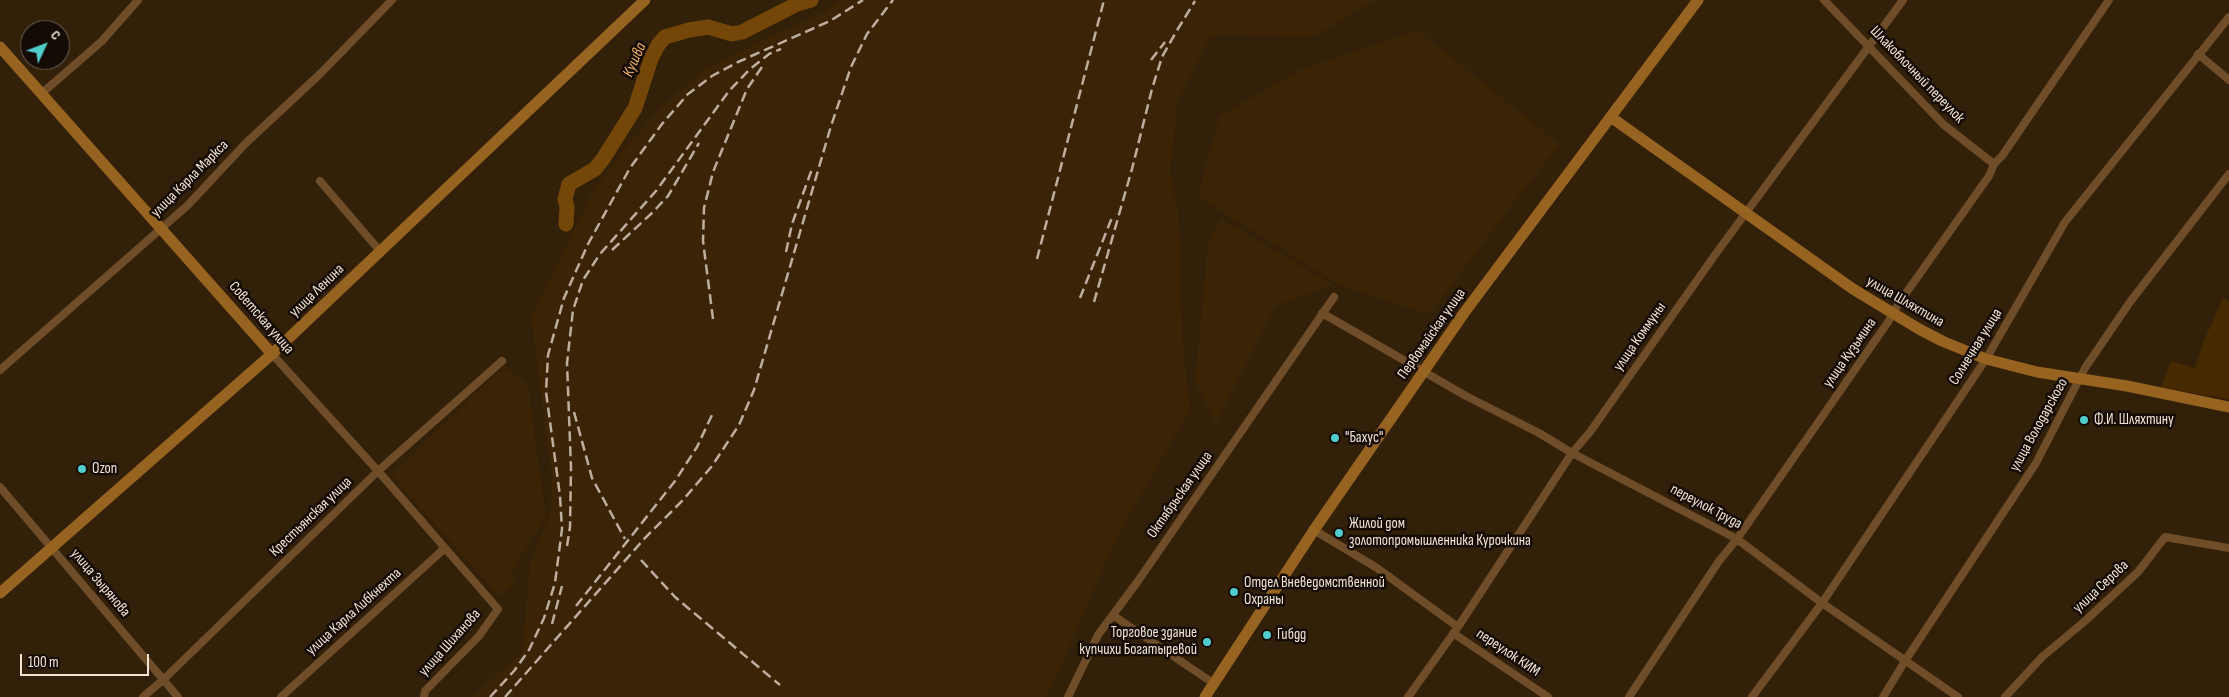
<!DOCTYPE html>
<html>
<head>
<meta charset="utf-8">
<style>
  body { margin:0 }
  #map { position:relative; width:2229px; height:697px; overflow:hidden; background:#332009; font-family:"Sofia Sans Condensed",sans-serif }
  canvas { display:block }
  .north { position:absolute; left:20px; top:20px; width:50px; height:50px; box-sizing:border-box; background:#140c04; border:1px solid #6c6258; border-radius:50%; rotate:47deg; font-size:14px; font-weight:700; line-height:20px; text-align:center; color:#f1e4d7 }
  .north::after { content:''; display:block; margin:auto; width:18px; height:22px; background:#52cdcd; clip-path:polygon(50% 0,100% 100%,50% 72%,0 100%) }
  .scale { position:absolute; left:20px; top:654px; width:129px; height:22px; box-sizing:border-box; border:2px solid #f1e4d7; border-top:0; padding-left:6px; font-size:15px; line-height:18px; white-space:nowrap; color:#f1e4d7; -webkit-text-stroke:4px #140c04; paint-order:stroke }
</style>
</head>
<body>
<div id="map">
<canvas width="2229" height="697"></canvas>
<div class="north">С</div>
<div class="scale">100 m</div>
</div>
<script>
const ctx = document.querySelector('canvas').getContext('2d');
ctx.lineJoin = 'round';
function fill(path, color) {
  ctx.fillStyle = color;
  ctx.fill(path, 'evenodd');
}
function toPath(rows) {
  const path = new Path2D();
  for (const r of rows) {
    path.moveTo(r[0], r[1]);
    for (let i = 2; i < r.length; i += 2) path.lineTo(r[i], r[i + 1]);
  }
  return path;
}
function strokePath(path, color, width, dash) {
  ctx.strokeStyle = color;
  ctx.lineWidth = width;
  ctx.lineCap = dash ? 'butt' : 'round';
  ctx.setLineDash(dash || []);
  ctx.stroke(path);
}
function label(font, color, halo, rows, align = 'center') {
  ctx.font = font + ' "Sofia Sans Condensed",sans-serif';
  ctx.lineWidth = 5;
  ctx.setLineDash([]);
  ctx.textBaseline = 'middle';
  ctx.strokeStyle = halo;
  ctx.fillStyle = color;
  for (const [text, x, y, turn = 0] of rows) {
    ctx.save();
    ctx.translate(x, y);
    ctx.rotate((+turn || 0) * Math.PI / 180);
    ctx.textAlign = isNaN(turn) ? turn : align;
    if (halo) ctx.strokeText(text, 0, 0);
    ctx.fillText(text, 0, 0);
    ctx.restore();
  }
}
const built = toPath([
  [841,0,1375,0,1315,36,1211,35,1178,101,1170,172,1179,214,1182,335,1190,410,1117,537,1058,673,1045,697,471,697,522,653,530,564,550,511,552,479,531,317,591,195,624,149,663,105,706,69,765,39,823,13],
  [1417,30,1559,144,1429,314,1343,287,1198,197,1219,116,1298,71],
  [1221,219,1334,285,1275,306,1216,423,1195,381,1208,244],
  [504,366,528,385,546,516,512,570,516,581,499,596,391,475]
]);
const green = toPath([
  [2223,298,2229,301,2229,399,2161,388,2171,361,2195,368,2203,343]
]);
const river = toPath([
  [566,224,567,207,565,199,569,184,595,169,603,159,635,108,651,59,658,45,665,37,689,30,708,27,732,34,742,32,797,4,811,0]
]);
const street = toPath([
  [1824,0,1944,125,1994,164],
  [2198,54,2229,80],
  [41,94,102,41,138,0],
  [320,181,380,251],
  [1322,313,1466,396,1539,433,1572,453,1737,539,1822,603,1958,697],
  [272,354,378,471,498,609,479,636,425,691,424,697],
  [0,370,188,205,246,143,320,74,392,0],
  [0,487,178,697],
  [1314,530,1377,568,1458,627],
  [1114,616,1213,683],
  [1453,633,1548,697],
  [143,697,163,680,378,471,502,361],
  [281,697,445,548],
  [1068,697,1098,635,1138,581,1334,297],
  [1408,697,1458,627,1572,453,1590,432,1717,252,1903,0],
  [1629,697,1719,561,1737,539,1888,322,1899,303,1989,176,1994,164,2002,156,2109,0],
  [1752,697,1822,603,1986,359,2065,222,2229,17],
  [1883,697,1905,661,2036,463,2085,368,2130,302,2229,174],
  [2005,697,2042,657,2085,621,2138,572,2165,537,2229,548]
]);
const secondary = toPath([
  [0,47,272,354],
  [1612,118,1853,289,1919,329,1942,341,1986,359,2037,372,2127,386,2229,407],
  [0,593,272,354,645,0],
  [1205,697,1314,530,1464,313,1698,0]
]);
const rail = toPath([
  [1151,60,1165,42],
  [612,250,652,213,668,196,699,143],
  [786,252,792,224,812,169],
  [1037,259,1104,0],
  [1080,298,1113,215],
  [1094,302,1132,169,1152,89,1162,57,1176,32,1195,1],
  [713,319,703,241,704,208,713,172,747,89,764,64],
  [574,412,592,478,625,539],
  [567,546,570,527,571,468,567,363,573,310,583,280,600,254,656,191,729,91,749,70,769,54,781,49],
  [641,560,675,597,780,685],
  [576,606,675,481,697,447,712,415],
  [552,624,562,586],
  [490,697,514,671,529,650,544,618,555,583,562,529,560,496,546,392,548,355,564,298,588,244,630,168,662,124,688,94,712,76,738,62,830,21,863,0],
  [505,697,644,539,683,500,712,466,739,425,754,390,831,126,851,67,867,34,893,0]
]);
const markers = [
  [2084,420,5,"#52cdcd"],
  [1335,438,5,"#52cdcd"],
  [82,469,5,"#52cdcd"],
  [1339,533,5,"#52cdcd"],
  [1234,592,5,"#52cdcd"],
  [1267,635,5,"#52cdcd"],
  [1207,642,5,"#52cdcd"]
];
const streetNames = [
  ["Шлакоблочный переулок",1917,75,46],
  ["улица Карла Маркса",190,179,-45],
  ["улица Ленина",317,291,-44],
  ["улица Шляхтина",1905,302,30],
  ["Советская улица",261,318,49],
  ["Первомайская улица",1432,334,-55],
  ["улица Коммуны",1640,337,-55],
  ["Солнечная улица",1976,347,-58],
  ["улица Кузьмина",1850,353,-55],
  ["улица Володарского",2039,425,-61],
  ["Октябрьская улица",1180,495,-55],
  ["переулок Труда",1706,507,28],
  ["Крестьянская улица",311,517,-44],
  ["улица Зырянова",100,583,50],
  ["улица Серова",2101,587,-43],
  ["улица Карла Либкнехта",354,612,-42],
  ["улица Шиханова",450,643,-48],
  ["переулок КИМ",1508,653,34]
];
const poiNames = [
  ["Ф.И. Шляхтину",2094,420],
  ["\"Бахус\"",1345,438],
  ["Ozon",92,469],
  ["Жилой дом",1349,524],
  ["золотопромышленника Курочкина",1349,541],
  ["Отдел Вневедомственной",1244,583],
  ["Охраны",1244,600],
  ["Торговое здание",1197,633,"right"],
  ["купчихи Богатыревой",1197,650,"right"],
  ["Гибдд",1277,635]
];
const waterNames = [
  ["Кушва",635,60,-66]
];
fill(built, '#3b2305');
fill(green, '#472900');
strokePath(river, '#744708', 15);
strokePath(street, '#6e4d28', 8);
strokePath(secondary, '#976320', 11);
strokePath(rail, '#bdaf9f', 2.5, [10, 5]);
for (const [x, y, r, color] of markers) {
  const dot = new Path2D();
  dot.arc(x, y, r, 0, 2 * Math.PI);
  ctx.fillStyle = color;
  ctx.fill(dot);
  strokePath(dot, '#140c04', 2);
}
label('15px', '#f1e4d7', '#140c04', streetNames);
label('15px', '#f1e4d7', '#140c04', poiNames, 'left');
label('italic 16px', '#f7b366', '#140c04', waterNames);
</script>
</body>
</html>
